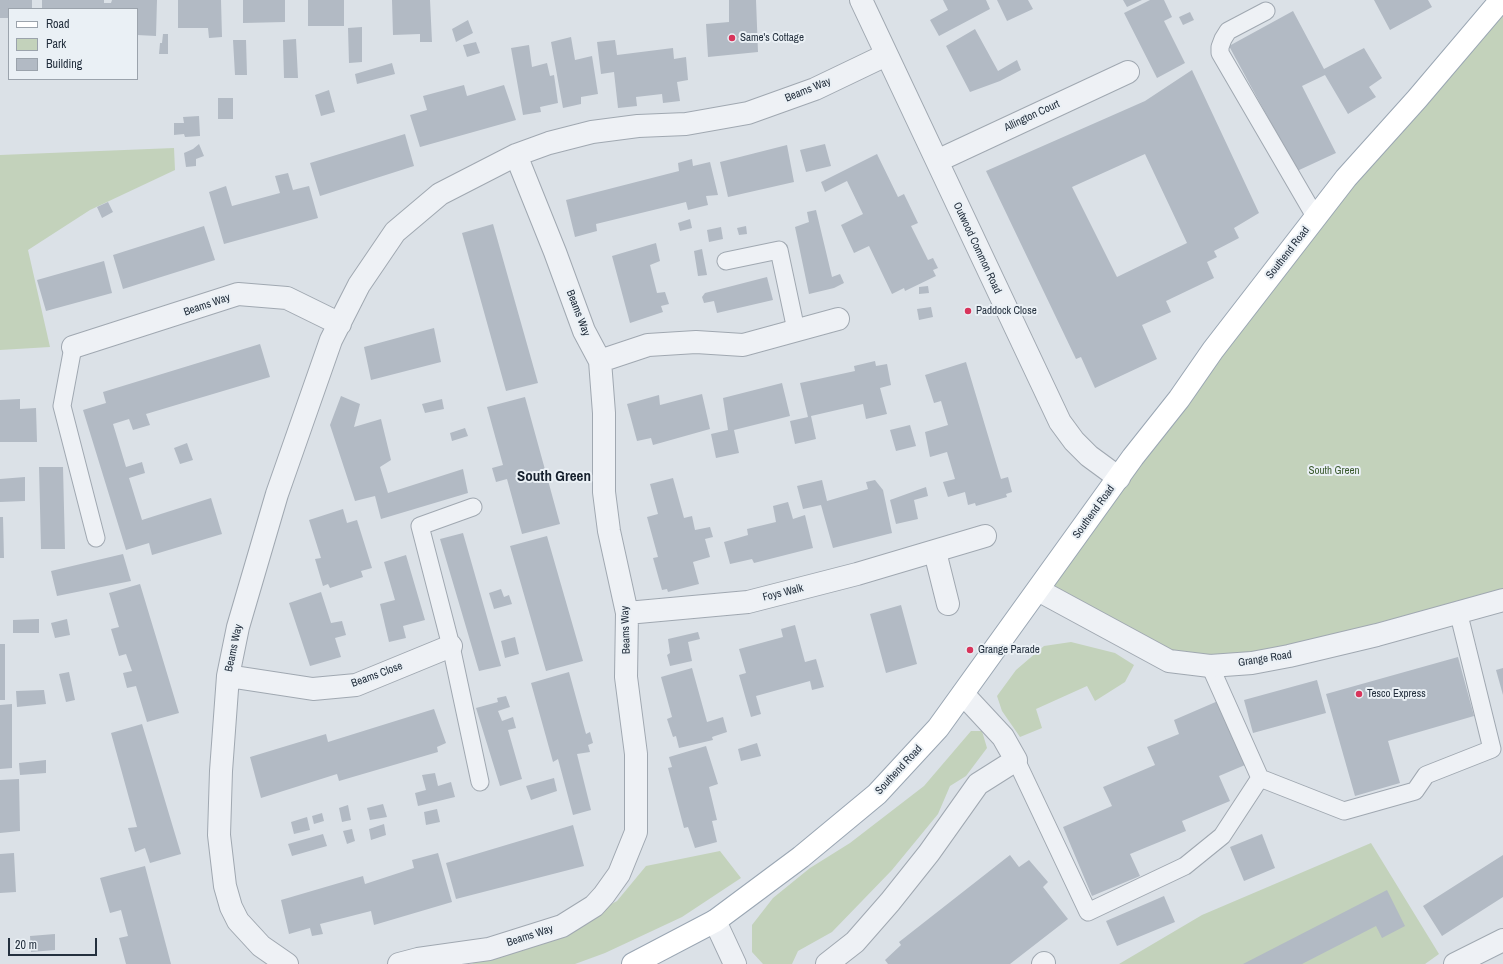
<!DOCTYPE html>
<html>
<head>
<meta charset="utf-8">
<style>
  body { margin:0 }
  #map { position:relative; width:1503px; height:964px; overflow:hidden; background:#dbe1e7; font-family:"Archivo Narrow",sans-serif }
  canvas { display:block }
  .legend { position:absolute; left:8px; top:8px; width:130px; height:72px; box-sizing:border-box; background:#eaf0f5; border:1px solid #9ba3ac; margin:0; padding:5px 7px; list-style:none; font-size:12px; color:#24303e }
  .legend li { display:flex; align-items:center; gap:8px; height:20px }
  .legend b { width:20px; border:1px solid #9ba3ac }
  .scale { position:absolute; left:8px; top:938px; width:89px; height:18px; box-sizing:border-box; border:2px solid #24303e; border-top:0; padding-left:5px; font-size:12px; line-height:14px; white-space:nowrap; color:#24303e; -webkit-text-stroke:3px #eaf0f5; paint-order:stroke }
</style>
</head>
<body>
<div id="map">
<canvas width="1503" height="964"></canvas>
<ul class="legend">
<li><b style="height:5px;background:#fff"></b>Road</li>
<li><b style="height:11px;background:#c3d2bb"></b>Park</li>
<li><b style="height:11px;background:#b2bac4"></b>Building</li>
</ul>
<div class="scale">20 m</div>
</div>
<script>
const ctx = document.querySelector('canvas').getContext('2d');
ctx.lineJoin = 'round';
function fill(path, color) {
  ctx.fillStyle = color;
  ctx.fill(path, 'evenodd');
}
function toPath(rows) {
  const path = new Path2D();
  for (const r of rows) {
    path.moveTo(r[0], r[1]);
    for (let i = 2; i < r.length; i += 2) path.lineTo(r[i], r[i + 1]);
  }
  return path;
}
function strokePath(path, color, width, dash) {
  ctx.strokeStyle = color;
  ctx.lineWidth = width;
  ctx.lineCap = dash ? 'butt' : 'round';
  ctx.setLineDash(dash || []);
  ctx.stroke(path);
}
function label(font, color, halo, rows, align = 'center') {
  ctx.font = font + ' "Archivo Narrow",sans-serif';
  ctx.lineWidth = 4;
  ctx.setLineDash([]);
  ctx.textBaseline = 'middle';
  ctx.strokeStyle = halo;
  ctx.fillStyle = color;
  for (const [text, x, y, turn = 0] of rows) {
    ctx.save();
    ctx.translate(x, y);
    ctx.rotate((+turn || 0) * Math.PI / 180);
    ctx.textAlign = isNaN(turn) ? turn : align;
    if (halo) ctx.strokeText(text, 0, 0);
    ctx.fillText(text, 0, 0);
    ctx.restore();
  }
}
const green = toPath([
  [1503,0,1503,600,1289,656,1169,661,1038,590,1133,457],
  [174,148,175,170,90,210,28,250,50,347,0,350,0,155],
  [1071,642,1115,653,1134,665,1125,682,1095,701,1087,686,1036,709,1042,728,1020,737,1002,711,997,696,1016,670,1044,646],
  [971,731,982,731,987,748,966,776,950,786,938,814,892,870,832,932,798,951,792,964,763,964,752,952,752,925,773,898,810,868,850,843,924,786],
  [1371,843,1439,954,1425,964,1119,964,1202,915],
  [720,851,741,878,682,917,605,953,575,964,471,964,554,935,617,901,646,866]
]);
const building = toPath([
  [0,0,32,0,32,9,9,9,9,18,0,18],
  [42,0,104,0,104,3,111,3,112,0,157,0,156,36,137,35,137,9,42,9],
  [178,0,221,0,222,37,209,38,208,28,178,28],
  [243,0,285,0,285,22,243,23],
  [308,0,344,0,344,26,308,26],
  [392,0,430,0,432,42,420,42,420,34,393,35],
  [729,0,756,0,758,52,708,57,706,24,729,22],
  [943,0,986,0,990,9,939,36,930,20,948,10],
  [997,0,1028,0,1033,9,1007,21],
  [1123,0,1142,0,1127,7],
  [1150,0,1164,0,1172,17,1164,21,1185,63,1157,78,1124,13],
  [1374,0,1428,0,1432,7,1390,30],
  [1293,11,1324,69,1364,48,1382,78,1369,87,1376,97,1348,114,1325,75,1302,86,1336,153,1297,171,1229,46],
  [1190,12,1194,20,1183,25,1179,17],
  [468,20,473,33,456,42,452,29],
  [362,27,362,62,349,63,348,28],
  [975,29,998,71,1017,60,1021,70,1000,81,970,92,946,46],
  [163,34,168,34,168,54,159,54,160,43,162,43],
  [571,37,575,60,592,56,598,94,581,97,581,104,563,108,551,42],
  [296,39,298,78,284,78,283,40],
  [233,40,246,40,247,75,235,75],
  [615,40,617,55,673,48,674,59,686,57,688,80,677,82,680,101,663,103,662,94,636,97,637,106,618,108,614,72,601,74,597,42],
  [476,42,480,53,467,57,463,45],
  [529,45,532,67,547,63,550,76,554,75,558,103,540,107,541,112,523,115,511,48],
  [392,63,395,74,357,84,355,74],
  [1192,70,1259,213,1234,228,1239,238,1214,251,1217,257,1207,262,1214,278,1166,301,1171,312,1142,325,1157,359,1095,388,1081,357,1076,359,986,171,1145,101],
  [1145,154,1187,243,1117,277,1072,187],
  [464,85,467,96,504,85,516,120,420,147,410,115,427,110,423,96],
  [329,90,335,112,321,116,315,95],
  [218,98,233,98,233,119,218,119],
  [199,116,200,136,185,137,184,134,174,135,174,123,184,123,183,117],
  [405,134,414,166,320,196,310,163],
  [199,144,204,156,196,159,196,166,186,167,184,153,193,149],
  [825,144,831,166,806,172,800,150],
  [787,145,794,182,728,197,720,162],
  [877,154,898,197,904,194,918,223,911,226,928,260,933,258,938,268,933,270,936,276,905,291,904,288,892,294,869,246,854,253,841,225,863,214,847,181,825,192,821,182],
  [692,159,693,166,710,162,718,195,706,196,708,205,688,210,686,202,596,224,597,231,575,237,566,200,679,171,678,163],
  [288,173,293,190,309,186,318,218,224,244,209,192,226,186,232,206,280,193,275,176],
  [108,202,113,212,102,218,97,207],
  [816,210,832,277,840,274,844,283,834,288,809,294,795,227,809,222,807,212],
  [690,219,692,228,680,231,678,223],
  [493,224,538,383,506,391,462,233],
  [204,226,215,260,123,289,113,255],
  [746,226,747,234,739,235,737,228],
  [721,227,723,239,709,242,707,230],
  [656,243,660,261,650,265,657,293,665,292,669,304,661,306,663,312,630,323,612,256],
  [702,249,707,275,698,276,694,251],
  [104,261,112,293,46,311,37,280],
  [767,277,773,300,717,313,714,301,704,303,702,297,705,293],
  [928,286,929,293,919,294,919,287],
  [931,307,933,317,919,320,917,309],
  [434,328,441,362,371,380,364,347],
  [260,344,270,377,146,414,150,425,133,430,129,419,113,424,126,467,142,462,145,473,129,478,142,520,211,498,222,534,152,555,149,543,126,550,83,410,106,403,103,392],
  [875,361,876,366,887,364,891,385,880,388,887,414,866,419,863,404,811,416,816,439,795,444,790,421,808,417,800,383,855,371,854,366],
  [966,362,1001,479,1008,477,1012,492,1006,494,1007,497,976,506,975,503,968,505,965,492,948,497,943,482,955,479,947,452,930,457,925,432,948,425,941,401,934,403,925,375],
  [782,383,790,416,734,430,739,453,716,458,711,434,728,430,723,398],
  [702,394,710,429,653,445,651,438,637,441,627,404,659,395,660,405],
  [341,396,360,404,354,427,381,419,391,460,380,467,388,493,463,469,468,493,381,519,375,496,355,501,330,425],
  [525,397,560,524,522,534,507,479,496,482,492,468,503,465,487,407],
  [20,399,20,409,36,408,37,442,0,442,0,400],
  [442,399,444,409,425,413,422,404],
  [910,425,916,446,896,451,890,430],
  [465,428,468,436,452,441,450,433],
  [187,443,193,460,180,464,174,448],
  [39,467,63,467,65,549,41,549],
  [25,477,25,501,0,502,0,479],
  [673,478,684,518,692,516,695,530,710,527,713,537,705,539,710,557,693,562,699,584,668,592,667,589,662,590,653,558,658,557,647,517,658,514,650,484],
  [822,480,827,501,868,489,866,482,875,480,883,490,892,533,833,548,821,505,803,509,797,486],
  [926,487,928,496,914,500,918,519,896,524,890,500],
  [788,502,793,519,805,515,813,548,754,563,752,559,730,564,724,542,748,535,747,529,776,522,773,506],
  [343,509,347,523,357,520,372,568,361,571,363,577,330,588,328,584,323,586,315,559,321,558,309,520],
  [0,517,3,517,4,558,0,558],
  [463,533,501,666,479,671,440,539],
  [547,536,583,661,546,671,510,546],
  [123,554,131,581,57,596,51,571],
  [406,555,425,620,403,626,406,638,389,642,380,604,395,600,384,562],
  [140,584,179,713,147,722,136,686,127,688,123,673,132,671,126,654,119,656,111,629,119,627,109,593],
  [501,589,504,597,509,595,512,604,494,609,489,593],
  [321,592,331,623,342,621,346,635,335,638,341,657,310,666,289,603],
  [901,605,917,664,886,673,870,614],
  [39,619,39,633,13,633,13,620],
  [67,619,70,635,55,638,51,623],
  [795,625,805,662,816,659,824,687,812,690,810,681,756,696,761,714,751,717,739,675,746,673,739,649,783,637,781,629],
  [698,632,700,639,688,642,692,661,670,666,667,655,670,653,668,639],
  [515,637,519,654,505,658,501,641],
  [0,644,5,644,5,700,0,700],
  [1458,657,1474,716,1388,741,1400,783,1355,796,1326,694],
  [692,668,707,722,723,717,727,732,712,737,713,740,679,748,676,736,673,737,667,719,672,717,661,677],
  [1503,668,1503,695,1496,670],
  [69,672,75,700,66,702,59,674],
  [569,672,586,734,590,732,593,743,588,745,590,752,577,754,591,810,573,815,558,759,553,762,531,683],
  [1317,680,1326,713,1253,733,1244,700],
  [44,690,46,704,17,707,16,691],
  [506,696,510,707,498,711,502,721,513,717,516,728,508,730,522,779,500,786,476,708,498,702,497,698],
  [1218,701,1245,765,1219,776,1230,801,1182,821,1186,831,1130,854,1140,876,1092,896,1063,827,1112,806,1103,787,1155,765,1147,747,1179,734,1174,720],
  [12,704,12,768,0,769,0,705],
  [434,709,446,743,437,747,438,752,339,781,337,774,261,798,250,757,326,734,328,742],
  [142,724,181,854,150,863,145,848,135,852,128,828,137,827,111,733],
  [757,743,761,756,741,761,738,749],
  [706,746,718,784,709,787,717,820,712,821,717,842,695,848,688,827,684,828,668,768,672,767,669,757],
  [46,760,46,773,20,775,19,763],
  [435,773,438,786,451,782,455,797,418,806,415,793,426,790,422,775],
  [554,778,557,791,531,800,526,786],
  [19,779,20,831,0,833,0,780],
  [383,804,387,817,370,820,367,808],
  [348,805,351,820,342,822,339,808],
  [437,809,440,822,426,825,424,812],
  [322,813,324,821,314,824,312,816],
  [307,817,310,830,294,834,291,822],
  [384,824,386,835,371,840,369,829],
  [573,825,584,866,456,899,446,863],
  [352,829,355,841,347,844,343,831],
  [323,834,327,846,292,856,288,844],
  [1262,834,1275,868,1244,881,1230,847],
  [14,853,16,892,0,893,0,854],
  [438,853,452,902,374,925,371,911,320,924,323,934,312,936,310,928,289,934,281,900,363,876,365,884,414,868,412,860],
  [1010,855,1019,867,1029,860,1048,882,1043,887,1068,919,1010,964,888,964,885,960,901,945,899,942],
  [1503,855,1503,897,1442,936,1423,906],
  [145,866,171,964,126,964,119,938,128,936,121,910,110,913,100,878],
  [1387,890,1405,926,1382,938,1376,926,1302,964,1243,964],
  [1164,896,1175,922,1117,946,1106,921],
  [55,934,55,950,31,952,30,936]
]);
const service = toPath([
  [1266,11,1228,31,1223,39,1220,47,1220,53,1316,218],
  [726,261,779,250,796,330],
  [73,347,62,406,96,538],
  [473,507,420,526,451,646,480,782],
  [1016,760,1088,912,1185,866,1222,836,1260,778,1210,666],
  [1260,778,1344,811,1415,791,1426,775,1492,749,1458,611]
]);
const minor = toPath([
  [861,0,1060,422,1074,441,1089,456,1119,478],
  [937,161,1128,72],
  [73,347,238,294,287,298,340,324],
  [600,361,648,345,696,342,743,345,838,319],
  [935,552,948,604],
  [1038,590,1169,661,1210,666,1252,663,1289,656,1377,635,1503,600],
  [627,613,748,602,857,574,985,536],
  [228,676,313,689,356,685,451,646],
  [287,964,261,946,238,921,231,907,225,886,219,835,221,771,228,676,238,627,277,494,331,340,359,285,395,232,440,194,516,155,549,143,592,132,638,126,686,124,748,113,815,89,886,55],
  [399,964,418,959,489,949,562,926,594,906,604,895,619,874,636,832,636,754,626,677,627,613,609,531,604,492,604,413,600,361,584,331,555,252,516,155],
  [827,964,855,942,890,902,929,853,978,784,1016,760,1003,737,963,694],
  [1043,964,1044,963],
  [1455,964,1503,940]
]);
const tertiary = toPath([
  [715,921,735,964]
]);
const primary = toPath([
  [633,964,715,921,801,857,877,794,938,728,1133,457,1179,399,1213,350,1346,178,1417,99,1501,0]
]);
const markers = [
  [732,38,4,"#d8345b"],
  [968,311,4,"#d8345b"],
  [970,650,4,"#d8345b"],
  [1359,694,4,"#d8345b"]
];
const poiNames = [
  ["Same's Cottage",740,38],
  ["Paddock Close",976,311],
  ["Grange Parade",978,650],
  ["Tesco Express",1367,694]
];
const streetNames = [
  ["Beams Way",808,90,-22],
  ["Allington Court",1032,116,-25],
  ["Outwood Common Road",977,248,65],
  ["Southend Road",1288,253,-52],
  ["Beams Way",207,305,-19],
  ["Beams Way",578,313,69],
  ["Southend Road",1094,512,-54],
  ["Foys Walk",783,593,-14],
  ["Beams Way",626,630,-92],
  ["Beams Way",234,648,-78],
  ["Grange Road",1265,659,-9],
  ["Beams Close",377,675,-20],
  ["Southend Road",899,770,-47],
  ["Beams Way",530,936,-18]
];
const parkNames = [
  ["South Green",1334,471]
];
const districtNames = [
  ["South Green",554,477]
];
fill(green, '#c3d2bb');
fill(building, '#b2bac4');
strokePath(service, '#a0a8b1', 19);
strokePath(minor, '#a0a8b1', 24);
strokePath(tertiary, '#a0a8b1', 24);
strokePath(primary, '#9aa6b3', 24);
strokePath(service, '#eef1f5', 17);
strokePath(minor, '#eef1f5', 22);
strokePath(tertiary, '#eef1f5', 22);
strokePath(primary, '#fff', 22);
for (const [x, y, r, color] of markers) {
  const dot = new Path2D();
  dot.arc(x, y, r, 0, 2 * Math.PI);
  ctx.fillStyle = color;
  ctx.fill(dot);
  strokePath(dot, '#eaf0f5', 1.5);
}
label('11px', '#24303e', '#eaf0f5', poiNames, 'left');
label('11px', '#24303e', '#eaf0f5', streetNames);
label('11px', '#3c5b30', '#eaf0f5', parkNames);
label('bold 15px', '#17212e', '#eaf0f5', districtNames);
</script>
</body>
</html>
